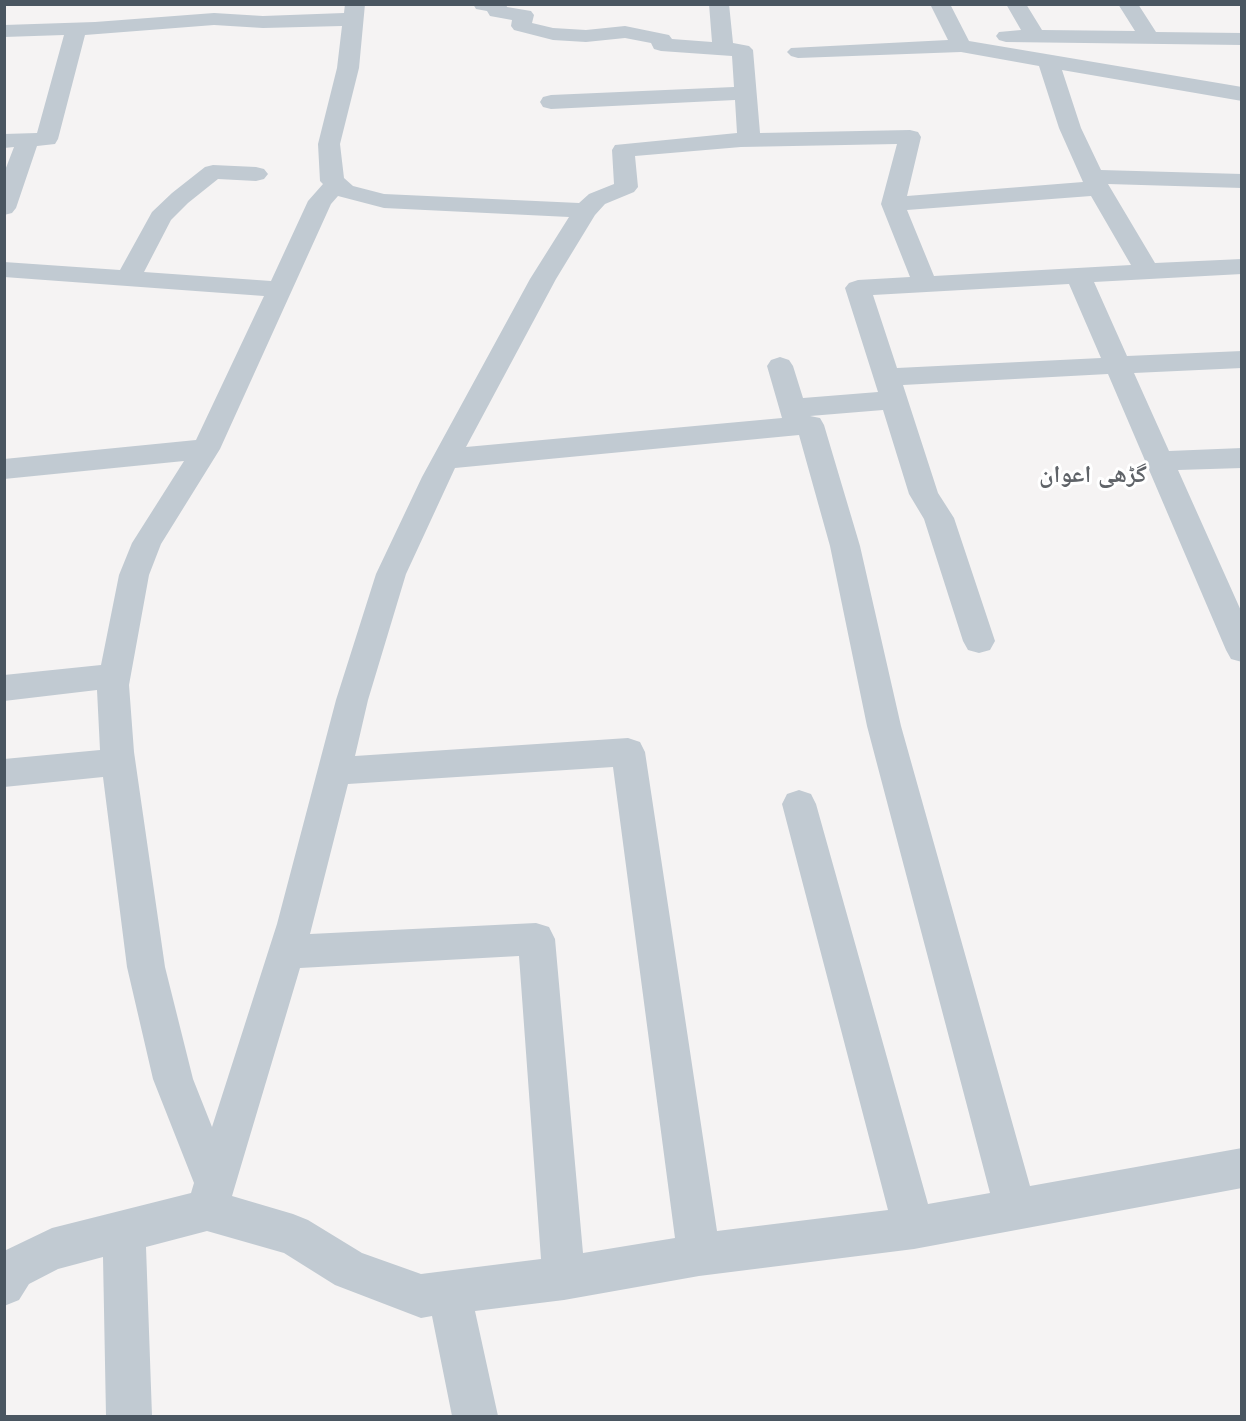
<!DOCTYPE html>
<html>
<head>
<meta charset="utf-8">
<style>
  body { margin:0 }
  #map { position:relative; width:1246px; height:1421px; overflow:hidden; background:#f5f3f3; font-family:Helvetica,sans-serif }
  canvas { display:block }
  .frame { position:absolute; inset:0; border:6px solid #4a5661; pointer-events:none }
</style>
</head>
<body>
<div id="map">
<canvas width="1246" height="1421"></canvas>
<div class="frame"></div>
</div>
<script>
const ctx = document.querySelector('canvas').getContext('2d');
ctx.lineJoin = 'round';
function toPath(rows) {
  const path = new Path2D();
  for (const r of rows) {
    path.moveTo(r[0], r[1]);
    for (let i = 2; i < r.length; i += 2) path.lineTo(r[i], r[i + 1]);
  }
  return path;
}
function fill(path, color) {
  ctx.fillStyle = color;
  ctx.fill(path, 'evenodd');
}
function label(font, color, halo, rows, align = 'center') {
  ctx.font = font + ' Helvetica,"Noto Naskh Arabic",sans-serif';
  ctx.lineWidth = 6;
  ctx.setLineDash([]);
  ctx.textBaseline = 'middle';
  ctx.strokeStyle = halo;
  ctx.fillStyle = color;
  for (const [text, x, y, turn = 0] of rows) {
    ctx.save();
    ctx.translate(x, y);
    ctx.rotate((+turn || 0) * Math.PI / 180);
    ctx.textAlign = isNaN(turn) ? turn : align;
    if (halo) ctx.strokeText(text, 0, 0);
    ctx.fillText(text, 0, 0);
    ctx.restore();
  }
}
const minor = toPath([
  [345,4,365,4,359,68,340,144,344,178,353,186,384,194,579,203,589,194,614,184,612,150,615,145,737,133,735,100,551,109,543,107,540,102,543,97,551,95,734,87,732,56,661,51,654,49,651,43,625,38,586,42,553,40,514,30,511,26,512,20,490,16,487,11,476,9,473,4,506,4,507,7,531,11,534,15,532,23,553,28,586,30,625,26,669,35,672,39,712,42,709,4,729,4,733,43,749,46,753,50,760,133,910,130,918,132,921,137,907,196,1083,182,1059,128,1039,66,961,52,798,58,791,56,787,52,791,48,948,40,930,4,950,4,969,41,1242,87,1242,101,1062,70,1081,128,1101,170,1242,174,1242,188,1108,184,1155,263,1242,259,1242,274,1094,282,1127,356,1242,351,1242,368,1134,373,1169,451,1242,448,1242,468,1178,470,1242,613,1242,662,1231,659,1226,650,1108,374,903,385,938,493,954,518,995,641,990,650,979,653,968,650,963,641,924,519,909,494,883,410,810,416,820,418,824,425,860,546,901,726,1030,1186,1242,1148,1242,1188,914,1249,699,1276,564,1300,475,1311,498,1416,452,1416,432,1316,421,1318,335,1285,284,1253,207,1231,146,1247,152,1416,106,1416,103,1257,58,1269,29,1284,19,1300,4,1306,4,1251,52,1228,191,1193,194,1183,153,1079,127,967,103,777,4,787,4,759,100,750,97,690,4,701,4,675,101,665,119,575,132,543,184,461,4,479,4,459,196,440,264,296,4,277,4,262,120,270,152,212,172,193,205,167,213,165,256,167,264,169,268,174,264,179,256,181,218,179,188,203,171,220,144,272,271,281,308,201,323,184,320,181,318,144,337,68,342,26,263,28,214,25,85,35,58,139,55,144,37,146,16,208,12,213,4,215,4,173,14,147,4,148,4,134,37,133,64,35,4,37,4,25,95,22,214,13,263,16,344,13,345,4],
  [897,144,881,204,910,277,858,280,849,283,845,288,878,392,803,398,793,366,789,360,780,357,771,360,767,366,782,418,466,447,556,279,595,215,605,204,634,192,638,187,635,156,741,147,897,144],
  [338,196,384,208,569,217,530,279,422,477,376,574,336,700,277,924,212,1127,193,1079,165,967,134,752,129,685,149,575,161,544,220,449,331,204,338,196],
  [1091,196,1131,265,934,276,907,210,1091,196],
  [1069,284,1101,358,897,368,873,295,1069,284],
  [799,435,830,546,867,726,990,1193,928,1204,816,804,811,794,799,790,787,794,782,804,888,1210,717,1231,645,752,640,742,628,738,355,756,368,700,406,574,455,468,799,435],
  [613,767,675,1238,583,1253,555,939,549,927,536,923,310,934,348,784,613,767],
  [519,956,541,1259,421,1274,362,1253,308,1220,293,1214,232,1196,300,968,519,956],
  [1006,4,1026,4,1042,30,1135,31,1118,4,1138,4,1156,32,1242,33,1242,45,1006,42,999,40,996,36,999,32,1021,30,1006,4]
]);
const districtNames = [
  ["گڑھی اعوان",1093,475]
];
fill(minor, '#c1cad2');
label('bold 24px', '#5f6368', '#fff', districtNames);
</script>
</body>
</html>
